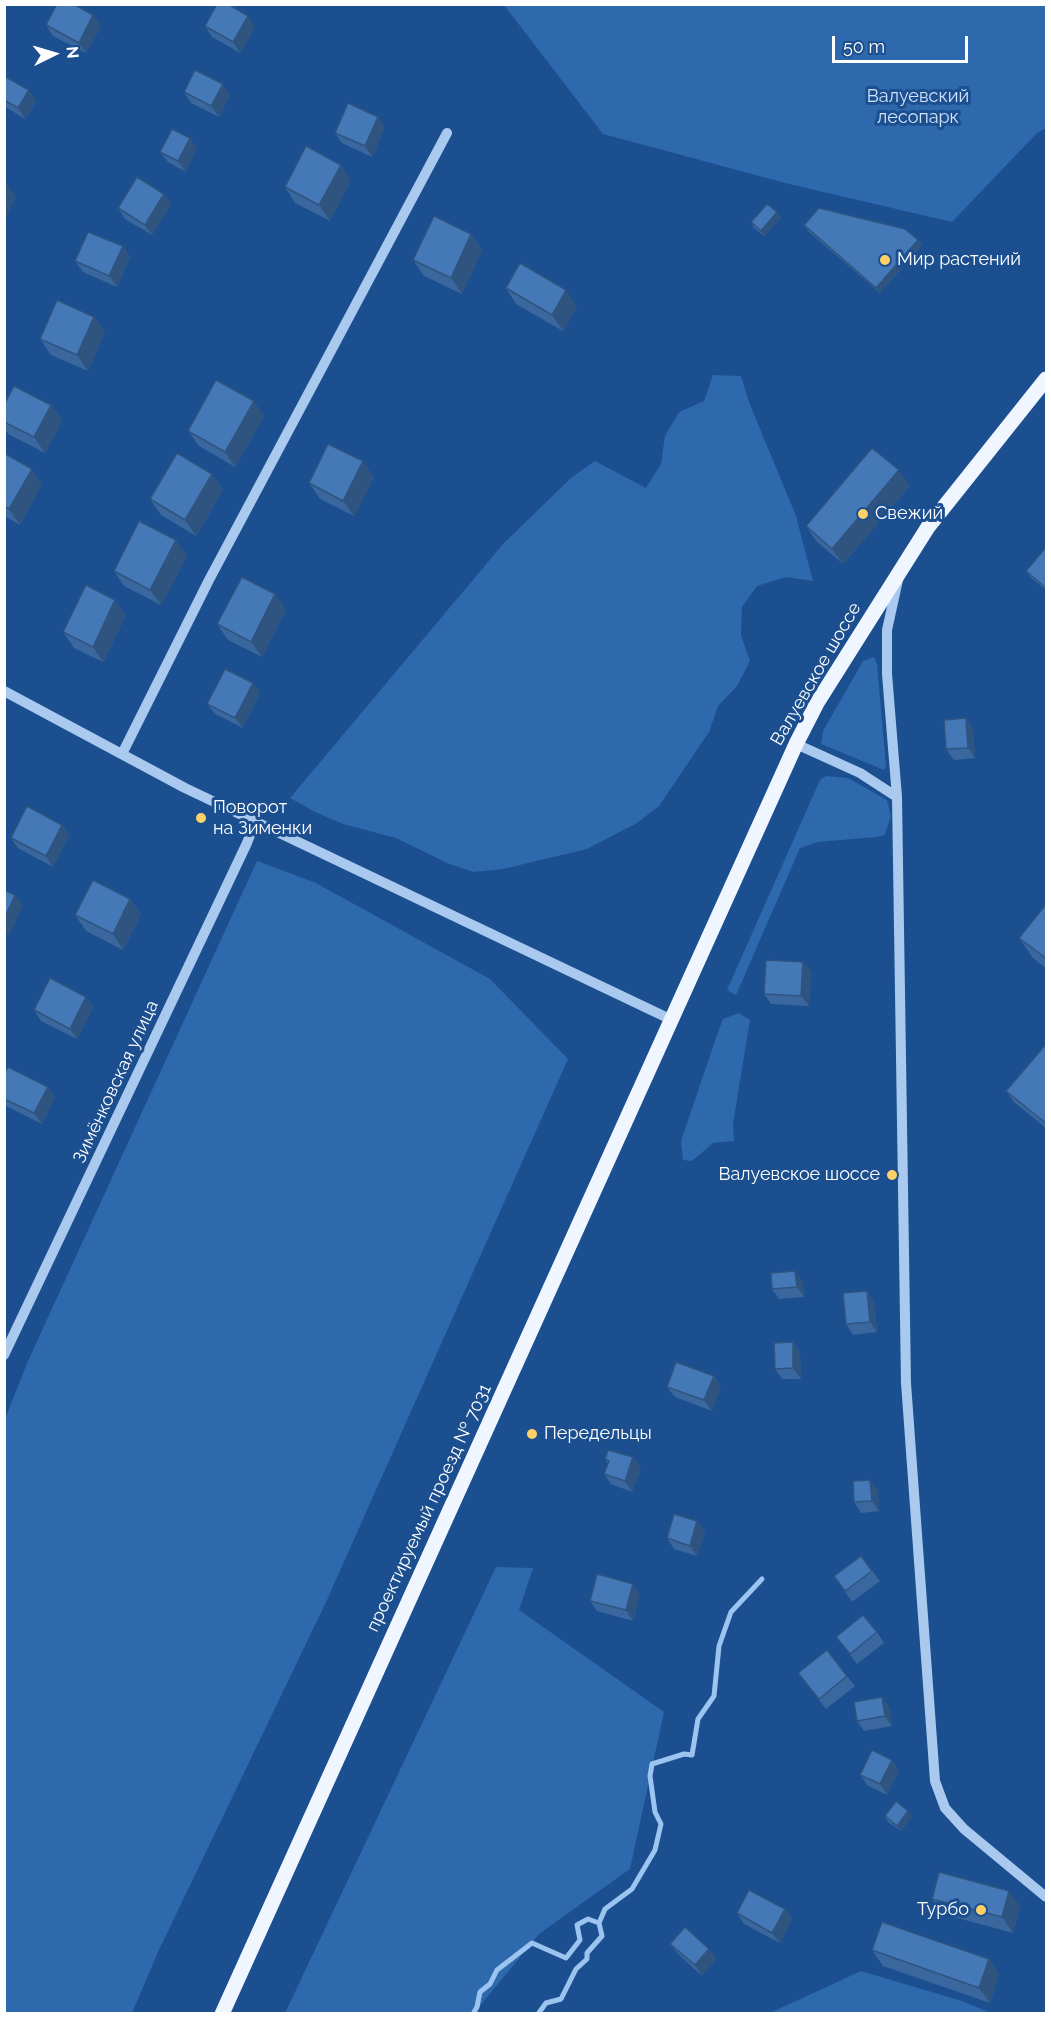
<!DOCTYPE html>
<html>
<head>
<meta charset="utf-8">
<style>
  body { margin:0 }
  #map { position:relative; width:1051px; height:2018px; overflow:hidden; background:#1b4f8f; font-family:Raleway,sans-serif }
  canvas { display:block }
  .frame { position:absolute; inset:0; border:6px solid #fff; pointer-events:none }
  .north { position:absolute; left:24px; top:24px; width:60px; height:60px; -webkit-text-stroke:4px #1b4f8f; paint-order:stroke; rotate:85deg; font-size:16px; font-weight:700; line-height:24px; text-align:center; color:#fff }
  .north::after { content:''; display:block; margin:auto; width:21px; height:27px; background:#fff; clip-path:polygon(50% 0,100% 100%,50% 72%,0 100%) }
  .scale { position:absolute; left:832px; top:36px; width:136px; height:27px; box-sizing:border-box; border:3px solid #fff; border-top:0; padding-left:8px; font-size:18px; line-height:21px; white-space:nowrap; color:#fff; -webkit-text-stroke:4px #1b4f8f; paint-order:stroke }
</style>
</head>
<body>
<div id="map">
<canvas width="1051" height="2018"></canvas>
<div class="frame"></div>
<div class="north">N</div>
<div class="scale">50 m</div>
</div>
<script>
const ctx = document.querySelector('canvas').getContext('2d');
ctx.lineJoin = 'round';
function fill(path, color) {
  ctx.fillStyle = color;
  ctx.fill(path, 'evenodd');
}
function toPath(rows) {
  const path = new Path2D();
  for (const r of rows) {
    path.moveTo(r[0], r[1]);
    for (let i = 2; i < r.length; i += 2) path.lineTo(r[i], r[i + 1]);
  }
  return path;
}
function strokePath(path, color, width, dash) {
  ctx.strokeStyle = color;
  ctx.lineWidth = width;
  ctx.lineCap = dash ? 'butt' : 'round';
  ctx.setLineDash(dash || []);
  ctx.stroke(path);
}
function label(font, color, halo, rows, align = 'center') {
  ctx.font = font + ' Raleway,sans-serif';
  ctx.lineWidth = 6;
  ctx.setLineDash([]);
  ctx.textBaseline = 'middle';
  ctx.strokeStyle = halo;
  ctx.fillStyle = color;
  for (const [text, x, y, turn = 0] of rows) {
    ctx.save();
    ctx.translate(x, y);
    ctx.rotate((+turn || 0) * Math.PI / 180);
    ctx.textAlign = isNaN(turn) ? turn : align;
    if (halo) ctx.strokeText(text, 0, 0);
    ctx.fillText(text, 0, 0);
    ctx.restore();
  }
}
const green = toPath([
  [504,5,1046,5,1046,128,1037,133,952,222,789,184,603,134],
  [713,375,741,376,749,402,796,516,813,581,786,577,757,586,742,607,741,635,750,661,737,686,718,706,709,732,659,806,637,823,587,849,503,869,473,872,447,863,396,838,343,824,315,812,290,798,503,544,572,477,595,461,646,488,661,464,665,436,679,412,704,401],
  [874,657,877,664,886,766,884,770,821,744,823,731,863,661],
  [826,776,848,778,887,800,891,816,886,831,884,835,876,837,818,842,800,848,736,995,727,990,820,780],
  [257,861,316,883,490,979,568,1059,327,1600,158,1952,132,2013,5,2013,5,1419,28,1361],
  [739,1013,750,1020,733,1124,734,1141,713,1143,692,1161,683,1160,681,1141,718,1032,723,1019],
  [496,1567,533,1568,519,1610,664,1712,630,1869,539,1934,474,2013,285,2013],
  [861,1971,962,2001,991,2013,770,2013]
]);
const stream = toPath([
  [473,2014,477,2007,480,1992,490,1984,497,1970,532,1943,566,1958,580,1940,577,1925,588,1919,599,1923],
  [538,2014,546,2003,561,1999,576,1969,587,1959,587,1953,602,1936,599,1923,605,1909,632,1889,655,1850,661,1824,655,1812,650,1776,652,1764,684,1754,692,1755,698,1719,714,1696,719,1646,731,1612,762,1579]
]);
const minor = toPath([
  [898,580,887,630,887,674,897,797,906,1383,935,1781,945,1808,964,1829,1046,1897],
  [4,691,185,788,672,1020],
  [796,744,860,773,897,797],
  [122,754,209,580,447,133],
  [4,1355,247,843,255,822]
]);
const major = toPath([
  [222,2014,796,744,817,703,928,527,1046,379]
]);
const wall = toPath([
  [46,25,101,26,86,53,53,36],
  [205,26,255,27,240,53,212,37],
  [4,76,36,101,25,119,4,106],
  [184,92,230,95,219,117,191,103],
  [385,127,372,157,342,143,335,133],
  [197,148,186,172,168,162,160,152],
  [351,180,330,221,295,203,285,187],
  [164,194,171,204,152,235,125,219,118,208],
  [777,212,781,218,764,236,754,228,751,222],
  [804,225,918,240,922,245,880,293,808,231],
  [471,234,482,250,462,294,424,276,413,260],
  [123,246,130,257,117,287,83,272,75,261],
  [506,288,577,306,563,331,516,304],
  [94,317,105,332,88,371,51,355,40,339],
  [4,405,51,405,62,421,45,453,8,434,4,428],
  [264,416,235,467,199,446,188,431],
  [4,453,42,484,20,525,4,516],
  [212,474,223,490,196,536,161,515,150,499],
  [374,477,354,516,320,499,309,483],
  [910,486,843,564,816,541,806,526],
  [1047,546,1047,591,1030,577,1026,571],
  [187,556,161,605,124,586,114,571],
  [275,594,286,610,262,657,228,640,217,624],
  [126,615,103,662,74,648,63,632],
  [253,683,260,693,243,728,215,714,207,704],
  [966,718,973,729,975,758,954,760,946,749],
  [62,825,69,835,53,867,18,848,11,838],
  [130,899,141,914,123,950,86,931,75,915],
  [1047,903,1047,969,1033,958,1019,938],
  [803,962,811,972,809,1006,771,1004,764,994],
  [86,997,93,1007,77,1039,41,1021,34,1010],
  [1047,1043,1047,1129,1014,1102,1006,1091],
  [4,1074,48,1087,55,1097,42,1124,4,1105],
  [803,1282,804,1297,779,1299,772,1289],
  [867,1291,874,1302,877,1332,853,1335,846,1324],
  [793,1342,800,1353,801,1379,782,1379,775,1369],
  [714,1376,721,1386,712,1411,675,1397,667,1387],
  [605,1459,641,1468,632,1492,611,1484,604,1474,608,1464],
  [870,1480,878,1490,879,1511,861,1513,854,1502],
  [697,1521,705,1532,697,1556,674,1549,667,1538],
  [861,1556,880,1581,852,1602,834,1576],
  [640,1595,633,1621,597,1611,590,1601],
  [877,1632,884,1643,857,1664,836,1637],
  [798,1673,847,1676,855,1686,826,1709],
  [890,1708,892,1726,864,1731,857,1721],
  [899,1770,887,1795,868,1786,860,1775],
  [908,1811,912,1816,901,1831,888,1822,885,1816],
  [932,1899,1020,1906,1013,1933,943,1914],
  [785,1909,792,1919,780,1943,744,1924,737,1913],
  [670,1944,709,1949,716,1959,702,1976,678,1954],
  [872,1950,999,1974,990,2003,883,1966]
]);
const shadedWall = toPath([
  [93,15,101,26,86,53,79,43],
  [248,16,255,27,240,53,233,42],
  [223,84,230,95,219,117,211,106],
  [29,90,36,101,25,119,18,108],
  [378,117,385,127,372,157,365,146],
  [190,138,197,148,186,172,178,161],
  [341,165,351,180,330,221,319,205],
  [5,181,16,197,4,222,4,183],
  [164,194,171,204,152,235,145,225],
  [777,212,781,218,764,236,761,231],
  [471,234,482,250,462,294,451,278],
  [918,240,922,245,880,293,876,288],
  [123,246,130,257,117,287,109,276],
  [566,290,577,306,563,331,552,315],
  [94,317,105,332,88,371,77,355],
  [254,401,264,416,235,467,225,452],
  [51,405,62,421,45,453,34,437],
  [363,461,374,477,354,516,343,501],
  [32,469,42,484,20,525,9,509],
  [899,470,910,486,843,564,832,549],
  [212,474,223,490,196,536,185,520],
  [176,540,187,556,161,605,150,590],
  [275,594,286,610,262,657,251,642],
  [115,600,126,615,103,662,93,647],
  [253,683,260,693,243,728,235,718],
  [966,718,973,729,975,758,968,748],
  [62,825,69,835,53,867,46,856],
  [15,895,23,905,9,936,4,930,4,919],
  [130,899,141,914,123,950,113,934],
  [803,962,811,972,809,1006,801,996],
  [86,997,93,1007,77,1039,70,1029],
  [48,1087,55,1097,42,1124,34,1113],
  [795,1271,803,1282,804,1297,797,1287],
  [867,1291,874,1302,877,1332,870,1322],
  [793,1342,800,1353,801,1379,793,1368],
  [714,1376,721,1386,712,1411,704,1400],
  [633,1457,641,1468,632,1492,625,1481],
  [870,1480,878,1490,879,1511,872,1501],
  [697,1521,705,1532,697,1556,690,1546],
  [633,1584,640,1595,633,1621,626,1610],
  [882,1697,890,1708,892,1726,885,1716],
  [892,1760,899,1770,887,1795,880,1784],
  [908,1811,912,1816,901,1831,897,1826],
  [1009,1891,1020,1906,1013,1933,1002,1917],
  [785,1909,792,1919,780,1943,772,1933],
  [709,1949,716,1959,702,1976,695,1965],
  [989,1959,999,1974,990,2003,979,1988]
]);
const building = toPath([
  [57,4,73,4,93,15,79,43,46,25,57,4],
  [217,4,228,4,248,16,233,42,205,26,217,4],
  [195,70,223,84,211,106,184,92,195,70],
  [4,76,29,90,18,108,4,100,4,76],
  [348,103,378,117,365,146,335,133,348,103],
  [172,129,190,138,178,161,160,152,172,129],
  [306,146,341,165,319,205,285,187,306,146],
  [137,177,164,194,145,225,118,208,137,177],
  [767,204,777,212,761,231,751,222,767,204],
  [819,208,905,229,918,240,876,288,804,225,819,208],
  [434,216,471,234,451,278,413,260,434,216],
  [88,232,123,246,109,276,75,261,88,232],
  [520,263,566,290,552,315,506,288,520,263],
  [57,300,94,317,77,355,40,339,57,300],
  [216,380,254,401,225,452,188,431,216,380],
  [14,386,51,405,34,437,4,422,4,405,14,386],
  [328,444,363,461,343,501,309,483,328,444],
  [872,448,899,470,832,549,806,526,872,448],
  [4,453,32,469,9,509,4,506,4,453],
  [177,453,212,474,185,520,150,499,177,453],
  [139,521,176,540,150,590,114,571,139,521],
  [1047,546,1047,589,1026,571,1047,546],
  [242,577,275,594,251,642,217,624,242,577],
  [86,585,115,600,93,647,63,632,86,585],
  [225,669,253,683,235,718,207,704,225,669],
  [966,718,968,748,946,749,944,720,966,718],
  [27,806,62,825,46,856,11,838,27,806],
  [93,880,130,899,113,934,75,915,93,880],
  [4,890,15,895,4,919,4,890],
  [1047,903,1047,959,1019,938,1047,903],
  [766,960,803,962,801,996,764,994,766,960],
  [50,978,86,997,70,1029,34,1010,50,978],
  [1047,1043,1047,1124,1006,1091,1047,1043],
  [8,1067,48,1087,34,1113,4,1099,4,1074,8,1067],
  [795,1271,797,1287,772,1289,771,1273,795,1271],
  [867,1291,870,1322,846,1324,843,1293,867,1291],
  [793,1342,793,1368,775,1369,774,1343,793,1342],
  [676,1362,714,1376,704,1400,667,1387,676,1362],
  [608,1450,633,1457,625,1481,604,1474,609,1461,605,1459,608,1450],
  [870,1480,872,1501,854,1502,853,1481,870,1480],
  [674,1514,697,1521,690,1546,667,1538,674,1514],
  [861,1556,872,1571,845,1591,834,1576,861,1556],
  [597,1574,633,1584,626,1610,590,1601,597,1574],
  [863,1615,877,1632,850,1654,836,1637,863,1615],
  [827,1650,847,1676,819,1699,798,1673,827,1650],
  [882,1697,885,1716,857,1721,854,1702,882,1697],
  [872,1750,892,1760,880,1784,860,1775,872,1750],
  [896,1801,908,1811,897,1826,885,1816,896,1801],
  [939,1872,1009,1891,1002,1917,932,1899,939,1872],
  [749,1890,785,1909,772,1933,737,1913,749,1890],
  [882,1922,989,1959,979,1988,872,1950,882,1922],
  [685,1927,709,1949,695,1965,670,1944,685,1927]
]);
const markers = [
  [885,260,6,"#ffd166"],
  [863,514,6,"#ffd166"],
  [201,818,6,"#ffd166"],
  [892,1175,6,"#ffd166"],
  [532,1434,6,"#ffd166"],
  [981,1910,6,"#ffd166"]
];
const parkNames = [
  ["Валуевский",918,97],
  ["лесопарк",918,118]
];
const poiNames = [
  ["Мир растений",897,260],
  ["Свежий",875,514],
  ["Поворот",213,808],
  ["на Зименки",213,829],
  ["Валуевское шоссе",880,1175,"right"],
  ["Передельцы",544,1434],
  ["Турбо",969,1910,"right"]
];
const streetNames = [
  ["Валуевское шоссе",816,674,-60],
  ["Зимёнковская улица",116,1082,-65],
  ["проектируемый проезд № 7031",429,1508,-65]
];
fill(green, '#2e69ad');
strokePath(stream, '#9cc4f0', 5);
strokePath(minor, '#a9c9ee', 10);
strokePath(major, '#f0f6ff', 15);
fill(wall, '#3a679d');
fill(shadedWall, '#305480');
fill(building, '#4478b7');
strokePath(building, '#305480', 1.5);
for (const [x, y, r, color] of markers) {
  const dot = new Path2D();
  dot.arc(x, y, r, 0, 2 * Math.PI);
  ctx.fillStyle = color;
  ctx.fill(dot);
  strokePath(dot, '#1b4f8f', 2);
}
label('18px', '#cfe3fa', '#1b4f8f', parkNames);
label('18px', '#fff', '#1b4f8f', poiNames, 'left');
label('18px', '#fff', '#1b4f8f', streetNames);
</script>
</body>
</html>
